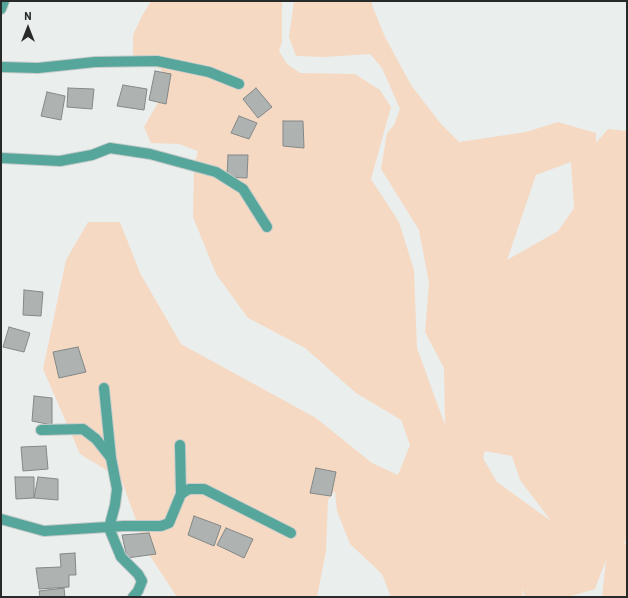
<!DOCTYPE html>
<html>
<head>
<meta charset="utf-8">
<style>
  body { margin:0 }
  #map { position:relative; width:628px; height:598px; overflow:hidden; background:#eaefee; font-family:Barlow,sans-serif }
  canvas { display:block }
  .frame { position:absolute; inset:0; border:2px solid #282a29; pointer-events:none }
  .north { position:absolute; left:8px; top:8px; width:40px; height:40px; -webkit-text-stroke:3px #eaefee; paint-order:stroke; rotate:0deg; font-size:11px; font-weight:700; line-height:16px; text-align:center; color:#282a29 }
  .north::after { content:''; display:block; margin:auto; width:14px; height:18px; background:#282a29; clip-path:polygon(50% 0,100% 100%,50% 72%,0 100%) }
</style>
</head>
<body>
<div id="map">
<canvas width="628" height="598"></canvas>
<div class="frame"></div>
<div class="north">N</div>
</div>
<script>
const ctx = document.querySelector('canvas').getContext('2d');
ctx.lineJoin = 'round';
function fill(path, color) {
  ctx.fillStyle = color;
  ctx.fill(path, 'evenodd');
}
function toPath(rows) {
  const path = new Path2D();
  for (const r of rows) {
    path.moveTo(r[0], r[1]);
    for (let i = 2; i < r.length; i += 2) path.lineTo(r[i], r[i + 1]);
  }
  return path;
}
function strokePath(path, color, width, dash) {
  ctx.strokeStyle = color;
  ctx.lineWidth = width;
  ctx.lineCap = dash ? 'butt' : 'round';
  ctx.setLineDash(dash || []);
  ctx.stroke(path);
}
const green = toPath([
  [151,1,282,1,282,42,279,51,287,64,300,73,355,74,380,90,391,107,371,179,399,222,414,270,417,348,445,425,444,368,425,332,429,283,419,230,381,169,387,133,394,125,400,109,382,68,370,54,325,57,296,56,289,37,294,1,372,1,372,5,385,37,411,85,441,124,459,142,526,132,558,122,596,133,596,143,608,129,627,131,627,541,624,542,627,546,627,597,602,597,606,560,595,589,568,597,525,597,522,588,523,597,391,597,382,574,350,544,337,511,335,491,328,500,326,551,317,597,177,597,148,553,121,479,80,454,43,369,66,260,88,222,120,222,140,273,181,344,316,418,372,463,398,475,410,445,401,420,356,393,305,348,248,318,216,274,193,217,194,166,198,151,179,144,151,143,144,127,164,92,161,69,141,63,133,57,133,35,142,16],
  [571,162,574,208,558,231,507,260,536,175],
  [485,451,512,456,520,480,551,521,497,482,483,458]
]);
const building = toPath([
  [155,71,171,74,166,104,149,100,155,71],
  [123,85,147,89,144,110,117,106,123,85],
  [68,88,94,89,92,109,67,107,68,88],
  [256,88,272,107,258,118,243,99,256,88],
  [47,92,65,96,61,120,41,116,47,92],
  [239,116,257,123,249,139,231,133,239,116],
  [283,121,303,121,304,148,283,146,283,121],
  [228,155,248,155,247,178,227,177,228,155],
  [24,290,43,292,41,316,23,315,24,290],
  [9,327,30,333,24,352,3,347,9,327],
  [78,347,86,372,59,378,53,352,78,347],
  [34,396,52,398,52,425,32,421,34,396],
  [46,446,48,469,23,471,21,447,46,446],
  [316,468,336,472,331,496,310,493,316,468],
  [15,477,34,477,34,498,16,499,15,477],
  [38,477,58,479,58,500,34,498,38,477],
  [194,516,221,526,214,546,188,535,194,516],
  [226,528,253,539,244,558,217,545,226,528],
  [149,533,156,554,127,558,122,535,149,533],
  [75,553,76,575,69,575,69,587,39,589,36,568,61,567,60,554,75,553],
  [64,588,65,597,40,597,39,591,64,588]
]);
const street = toPath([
  [1,9,4,1],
  [1,67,38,68,95,62,157,61,209,72,239,84],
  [1,158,60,161,92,155,110,148,150,154,216,172,243,189,267,227],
  [104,388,111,458,117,489,115,505,109,528,121,557,138,574,142,581,138,591,133,597],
  [41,430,83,429,96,439,111,458],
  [180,445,181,494],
  [1,519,44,531,124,526,161,526,169,523,181,494,189,489,204,489,291,533]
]);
fill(green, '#f5d9c3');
fill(building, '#aeb2b1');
strokePath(building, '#848887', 1);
strokePath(street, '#c7cccb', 12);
strokePath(street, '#56a69b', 10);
</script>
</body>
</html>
